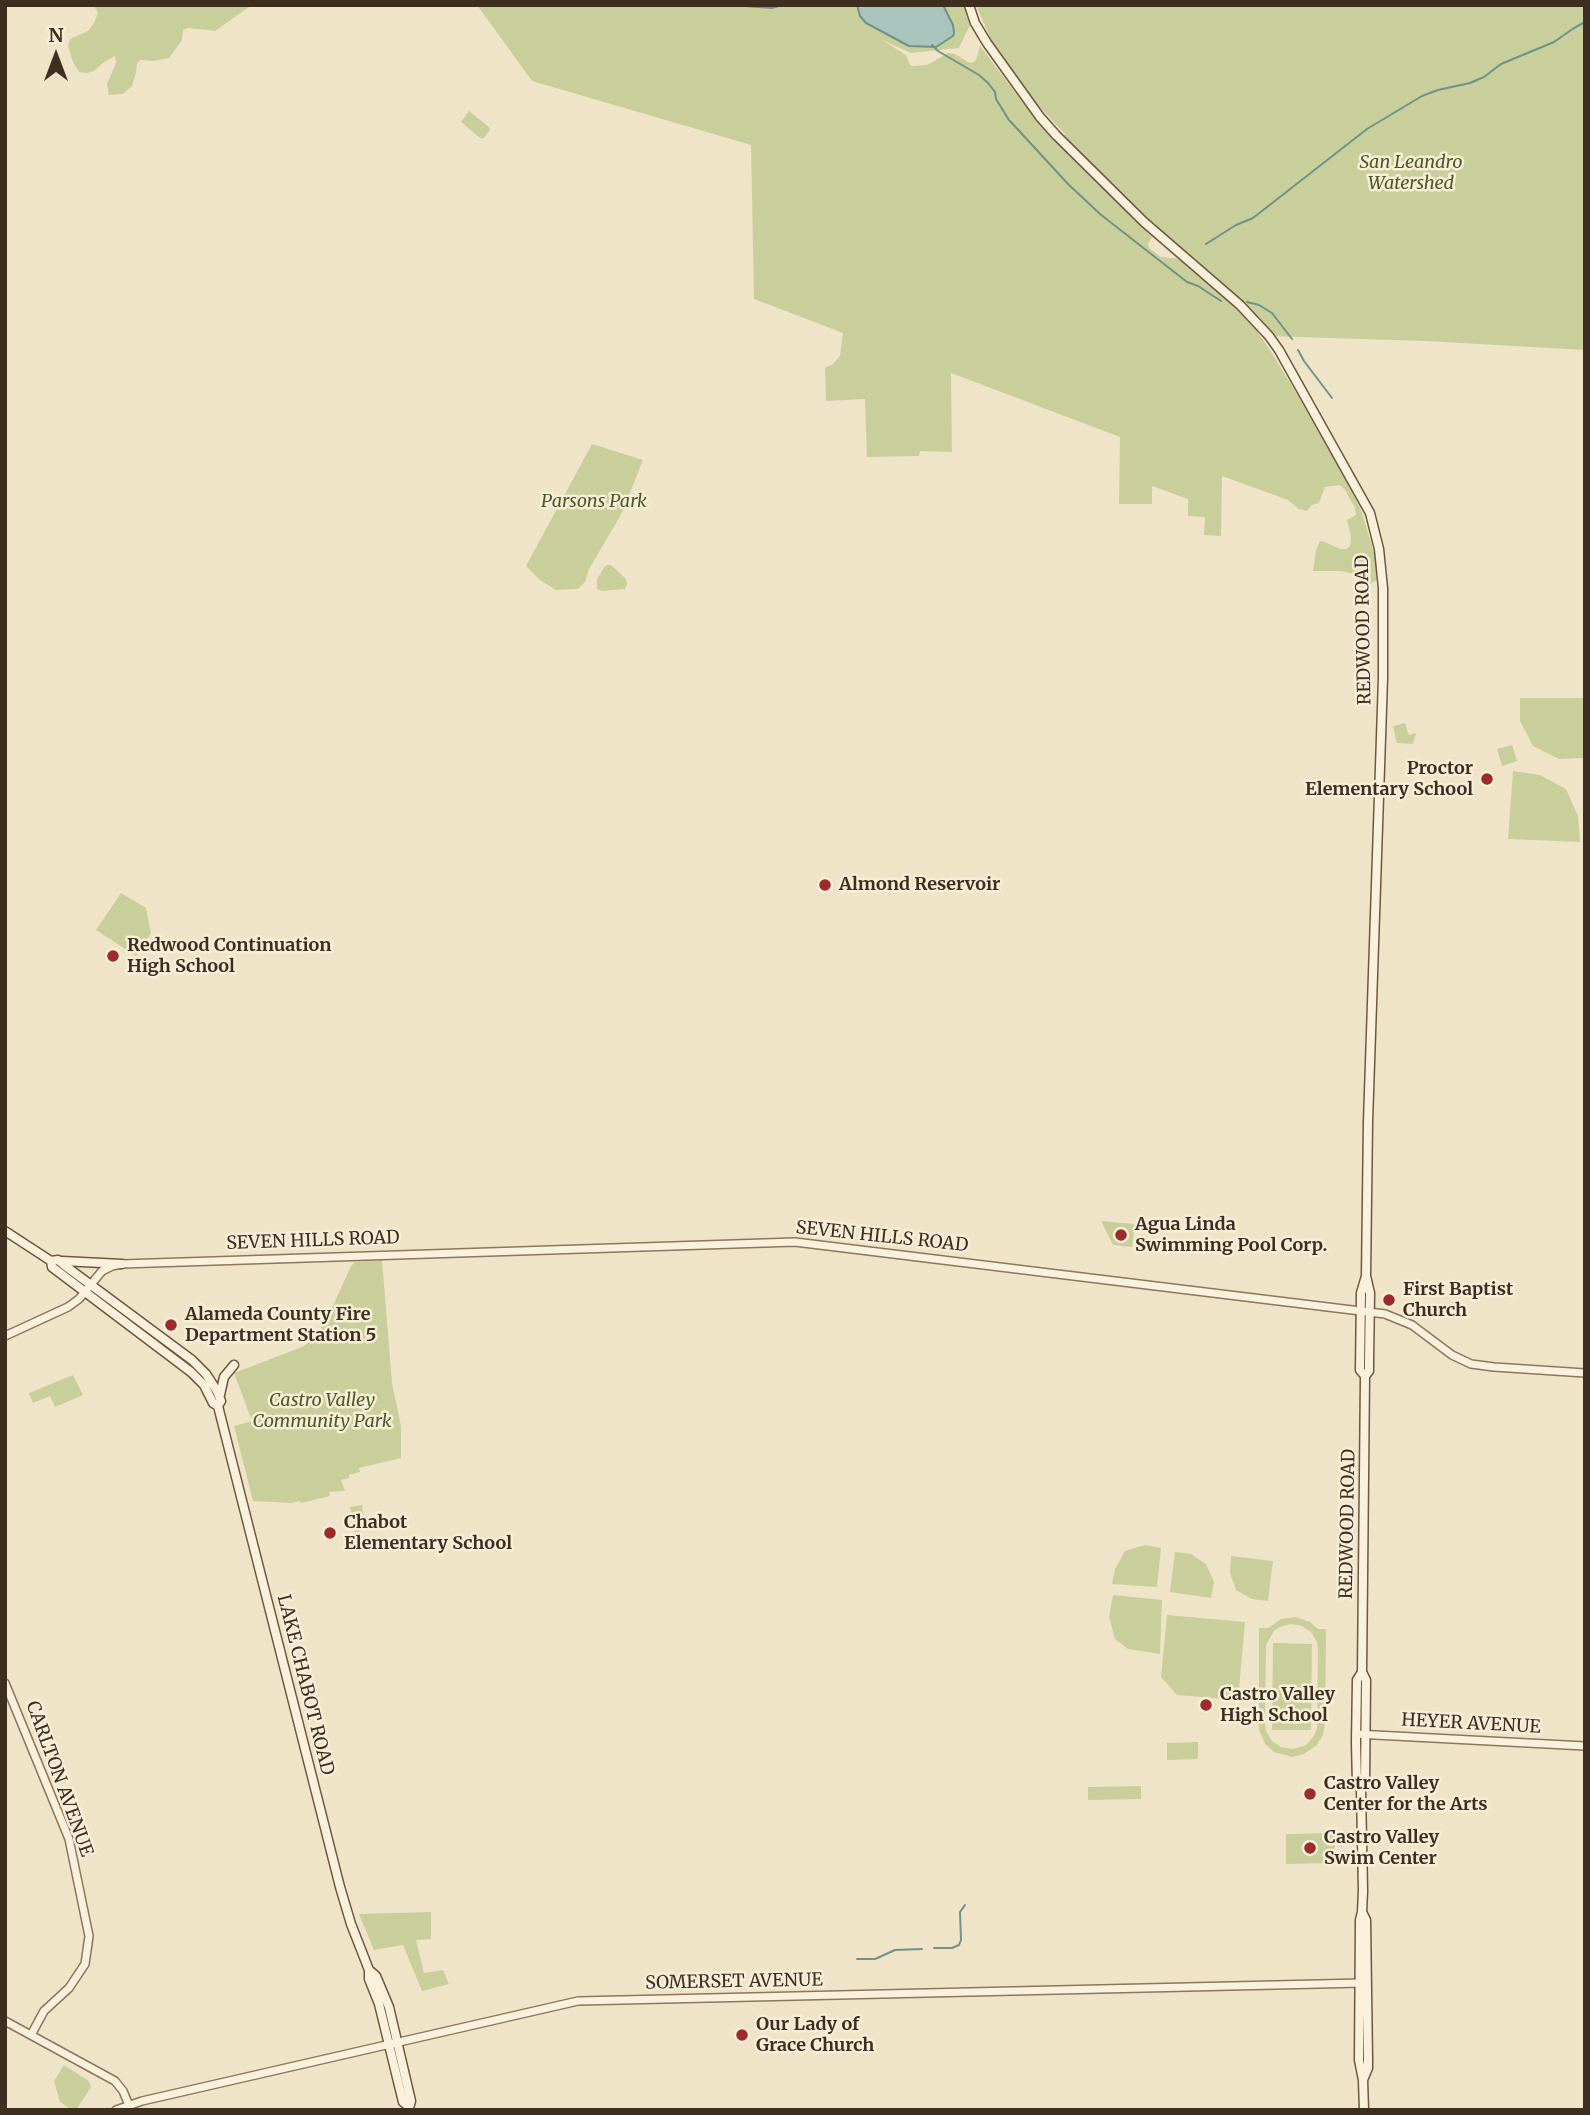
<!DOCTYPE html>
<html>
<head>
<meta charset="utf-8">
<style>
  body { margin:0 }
  #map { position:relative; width:1590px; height:2115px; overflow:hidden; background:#f0e4c8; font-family:Merriweather,serif }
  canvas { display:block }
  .frame { position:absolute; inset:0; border:7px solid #3d2e20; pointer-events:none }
  .north { position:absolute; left:21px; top:21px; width:70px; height:70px; -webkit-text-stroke:5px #f7eed8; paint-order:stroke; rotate:0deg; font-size:19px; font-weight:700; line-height:28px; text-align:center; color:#3d2e20 }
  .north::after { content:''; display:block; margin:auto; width:24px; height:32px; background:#3d2e20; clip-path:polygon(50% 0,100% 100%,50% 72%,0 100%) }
</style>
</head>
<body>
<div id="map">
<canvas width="1590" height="2115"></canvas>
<div class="frame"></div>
<div class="north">N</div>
</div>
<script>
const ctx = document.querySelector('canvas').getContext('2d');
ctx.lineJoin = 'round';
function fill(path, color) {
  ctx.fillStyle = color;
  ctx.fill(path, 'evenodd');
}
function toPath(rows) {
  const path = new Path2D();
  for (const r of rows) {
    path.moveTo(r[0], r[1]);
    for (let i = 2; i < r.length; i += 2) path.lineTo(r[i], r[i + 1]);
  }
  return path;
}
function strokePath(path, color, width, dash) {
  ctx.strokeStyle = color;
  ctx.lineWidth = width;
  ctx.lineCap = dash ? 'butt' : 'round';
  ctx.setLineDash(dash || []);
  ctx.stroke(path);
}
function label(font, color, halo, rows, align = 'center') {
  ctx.font = font + ' Merriweather,serif';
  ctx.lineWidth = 5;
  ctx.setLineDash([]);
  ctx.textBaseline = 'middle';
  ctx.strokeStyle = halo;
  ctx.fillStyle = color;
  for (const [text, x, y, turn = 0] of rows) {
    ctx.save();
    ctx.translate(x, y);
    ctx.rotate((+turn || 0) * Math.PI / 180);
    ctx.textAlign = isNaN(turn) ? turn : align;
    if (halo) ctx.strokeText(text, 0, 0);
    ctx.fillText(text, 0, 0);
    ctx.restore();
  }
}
const green = toPath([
  [93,5,252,5,215,31,189,28,183,30,182,40,169,58,153,61,141,60,137,63,136,73,132,86,123,94,109,95,107,84,116,63,115,56,104,62,94,71,87,73,79,72,73,62,68,46,70,39,88,31,94,23,98,13],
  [477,5,965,5,970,25,959,48,911,53,882,40,906,55,910,65,913,66,927,65,948,53,955,54,968,62,972,63,976,60,980,46,1039,124,1152,237,1148,244,1149,248,1161,257,1180,259,1186,262,1251,323,1270,350,1292,386,1342,472,1361,510,1376,559,1377,580,1370,584,1362,581,1353,574,1341,571,1313,571,1316,550,1320,541,1325,542,1340,549,1346,549,1350,546,1351,537,1347,520,1356,515,1355,508,1345,490,1340,485,1325,487,1319,503,1312,505,1307,511,1299,509,1288,500,1222,476,1221,536,1204,535,1205,517,1188,516,1188,499,1152,486,1152,504,1119,504,1120,437,951,373,952,452,920,451,919,456,867,457,865,399,826,401,825,368,833,364,840,356,843,333,754,299,751,145,532,81],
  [976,5,1585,5,1585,350,1424,341,1269,336,1144,222,1060,139,1065,134,1036,103,1012,71,992,42],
  [469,111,489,127,490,130,484,138,480,138,461,122],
  [592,444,643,460,622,513,589,569,585,582,578,589,556,590,540,580,526,566],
  [608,565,611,565,626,579,627,585,625,589,602,591,597,589,597,579,605,566],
  [1520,698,1583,698,1584,758,1559,759,1533,746,1520,721],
  [1405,723,1409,735,1416,733,1413,744,1397,743,1393,726],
  [1512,745,1517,761,1502,766,1497,749],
  [1513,771,1540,775,1566,789,1578,816,1580,842,1508,839],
  [121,893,146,908,151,933,136,956,96,930],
  [1101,1221,1135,1224,1132,1247,1113,1245],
  [382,1260,392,1383,401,1426,401,1458,359,1468,360,1472,349,1475,349,1478,341,1480,345,1491,329,1492,330,1496,301,1503,300,1501,291,1503,253,1501,234,1426,252,1421,234,1373,302,1347,314,1338,326,1321,351,1266,355,1262],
  [73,1375,83,1395,55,1407,50,1396,33,1403,29,1393],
  [362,1505,365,1529,355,1533,350,1507],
  [1145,1545,1161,1548,1157,1587,1112,1584,1115,1569,1125,1551],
  [1175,1552,1191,1554,1206,1564,1214,1582,1211,1598,1170,1592],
  [1231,1556,1273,1561,1268,1601,1252,1599,1236,1590,1230,1573],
  [1113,1595,1162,1600,1160,1654,1128,1649,1115,1639,1109,1617],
  [1167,1615,1245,1622,1238,1700,1177,1695,1161,1677],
  [1296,1617,1310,1622,1318,1629,1326,1629,1325,1723,1323,1735,1316,1746,1304,1754,1292,1757,1274,1752,1265,1744,1259,1730,1259,1628,1268,1628,1281,1619],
  [1291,1624,1302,1626,1311,1632,1317,1642,1318,1651,1317,1728,1314,1736,1306,1745,1293,1749,1281,1747,1272,1741,1266,1731,1265,1723,1266,1645,1274,1631,1280,1627],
  [1273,1643,1312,1644,1311,1730,1272,1730],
  [1198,1742,1198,1759,1167,1760,1167,1743],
  [1141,1786,1141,1799,1088,1800,1088,1787],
  [1334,1833,1335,1863,1286,1864,1286,1834],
  [431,1912,431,1939,416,1940,424,1973,443,1970,449,1984,422,1991,403,1945,374,1950,359,1914],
  [64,2065,89,2081,91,2087,76,2110,72,2110,60,2102,54,2081]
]);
const water = toPath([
  [857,5,943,5,953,25,954,33,953,36,936,47,909,46,866,23,860,16,857,5]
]);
const stream = toPath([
  [731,5,772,8,782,5],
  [932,45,938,51,979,75,988,83,995,92,996,99,1009,120],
  [1010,121,1068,184,1100,214,1187,282,1198,286,1221,301],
  [1206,244,1236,225,1253,218,1367,129,1422,96,1438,90,1470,83,1484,77,1501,64,1554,42,1574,28,1585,22],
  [1247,302,1259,305,1272,313,1292,339],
  [1298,350,1304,361,1332,398],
  [934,1948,952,1948,959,1945,961,1940,960,1912,965,1905],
  [857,1959,875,1959,895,1950,922,1949]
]);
const tertiary = toPath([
  [5,1336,68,1307,79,1299,102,1271,112,1266,122,1264,795,1242,1385,1314,1412,1325,1452,1355,1471,1364,1494,1367,1585,1373],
  [5,1683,69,1839,89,1936,85,1964,69,1988,44,2011,31,2035],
  [1356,1734,1585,1746],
  [5,2021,115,2081,123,2091,131,2110],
  [116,2110,142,2101,578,2001,1362,1983]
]);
const secondary = toPath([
  [969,5,975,23,987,43,1040,117,1056,135,1144,222,1240,305,1269,336,1279,350,1370,513,1379,549,1383,588,1383,678,1368,1122,1366,1276,1370,1293,1369,1362,1369,1371,1365,1376,1363,1575,1362,1672,1366,1680,1365,1784,1361,1789,1363,1891,1362,1912,1360,1920,1359,2060,1363,2080,1364,2110],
  [5,1231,51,1261,58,1260,64,1265,192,1360,206,1374,217,1391,221,1401,218,1406,340,1887,351,1924,369,1970,369,1979,379,2004,403,2102,408,2106],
  [51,1261,52,1267,191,1372,204,1385,213,1403,218,1406],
  [62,1261,122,1264],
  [1365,1376,1360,1370,1361,1293,1366,1276],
  [220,1395,224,1377,234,1365],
  [1361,1789,1357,1784,1356,1743,1357,1680,1362,1672],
  [1362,1912,1366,1920,1368,2060,1368,2068,1363,2080],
  [369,1970,376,1976,389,2007,411,2101,409,2108]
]);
const markers = [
  [1487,779,7,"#9e2a2b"],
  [825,885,7,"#9e2a2b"],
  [113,956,7,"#9e2a2b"],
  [1121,1235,7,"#9e2a2b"],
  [1389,1300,7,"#9e2a2b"],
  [171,1325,7,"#9e2a2b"],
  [330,1533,7,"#9e2a2b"],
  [1206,1705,7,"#9e2a2b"],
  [1310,1794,7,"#9e2a2b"],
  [1310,1848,7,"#9e2a2b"],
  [742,2035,7,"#9e2a2b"]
];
const parkNames = [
  ["San Leandro",1411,163],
  ["Watershed",1411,184],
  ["Parsons Park",594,502],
  ["Castro Valley",322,1401],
  ["Community Park",322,1422]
];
const streetNames = [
  ["REDWOOD ROAD",1364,630,-91],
  ["SEVEN HILLS ROAD",882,1237,6],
  ["SEVEN HILLS ROAD",313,1241,-2],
  ["REDWOOD ROAD",1348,1524,-89],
  ["LAKE CHABOT ROAD",305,1685,76],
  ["HEYER AVENUE",1471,1724,3],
  ["CARLTON AVENUE",59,1779,70],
  ["SOMERSET AVENUE",734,1982,-1]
];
const poiNames = [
  ["Proctor",1473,769,"right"],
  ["Elementary School",1473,790,"right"],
  ["Almond Reservoir",839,885],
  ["Redwood Continuation",127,946],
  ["High School",127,967],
  ["Agua Linda",1135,1225],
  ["Swimming Pool Corp.",1135,1246],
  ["First Baptist",1403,1290],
  ["Church",1403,1311],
  ["Alameda County Fire",185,1315],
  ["Department Station 5",185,1336],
  ["Chabot",344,1523],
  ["Elementary School",344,1544],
  ["Castro Valley",1220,1695],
  ["High School",1220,1716],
  ["Castro Valley",1324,1784],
  ["Center for the Arts",1324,1805],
  ["Castro Valley",1324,1838],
  ["Swim Center",1324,1859],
  ["Our Lady of",756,2025],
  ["Grace Church",756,2046]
];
fill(green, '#c9cf9b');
fill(water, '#a9c4bc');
strokePath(water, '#6f938a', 2);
strokePath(stream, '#6f938a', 2);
strokePath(tertiary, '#8d765c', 10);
strokePath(secondary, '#6f573f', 11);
strokePath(tertiary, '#faf1dc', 7);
strokePath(secondary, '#faf1dc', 8);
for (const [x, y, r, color] of markers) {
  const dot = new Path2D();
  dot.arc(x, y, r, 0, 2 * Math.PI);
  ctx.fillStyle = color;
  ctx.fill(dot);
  strokePath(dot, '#f7eed8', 2.5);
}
label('italic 18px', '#4d5a26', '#f7eed8', parkNames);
label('18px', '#3d2e20', '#f7eed8', streetNames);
label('bold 18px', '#3d2e20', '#f7eed8', poiNames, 'left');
</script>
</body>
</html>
